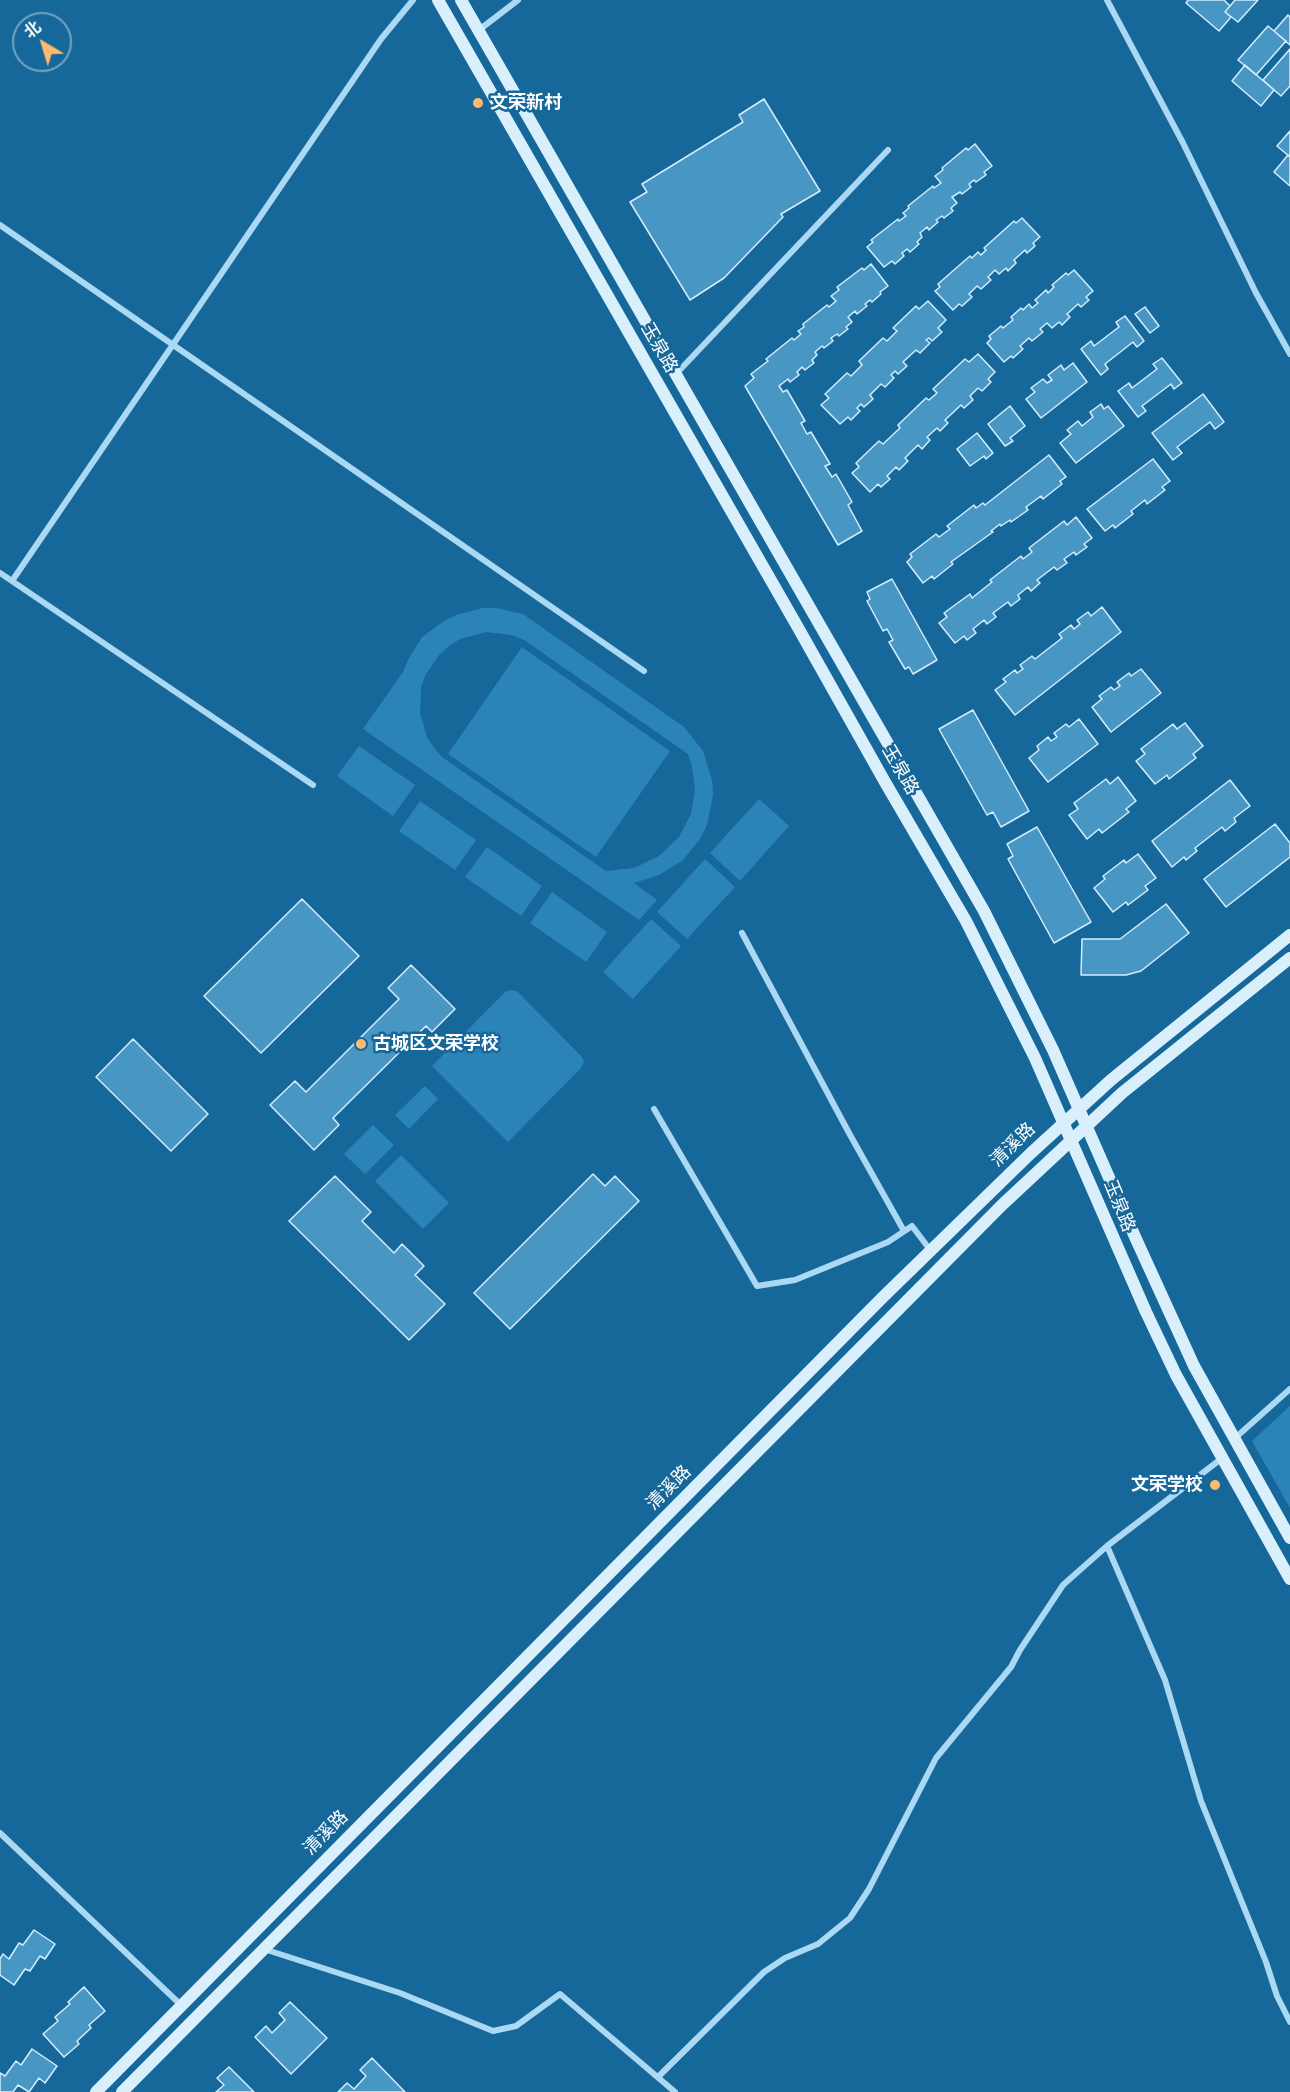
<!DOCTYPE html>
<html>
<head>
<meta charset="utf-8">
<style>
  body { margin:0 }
  #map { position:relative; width:1290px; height:2092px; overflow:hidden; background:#16689a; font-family:"Open Sans","Noto Sans SC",sans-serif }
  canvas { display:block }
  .north { position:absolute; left:12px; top:12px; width:60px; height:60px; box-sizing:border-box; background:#16689a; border:2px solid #73a4c2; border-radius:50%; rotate:322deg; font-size:16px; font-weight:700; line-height:24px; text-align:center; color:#fff }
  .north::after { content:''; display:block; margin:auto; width:21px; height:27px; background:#ffba6d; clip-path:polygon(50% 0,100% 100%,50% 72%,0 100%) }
</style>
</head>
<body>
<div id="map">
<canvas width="1290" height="2092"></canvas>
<div class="north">北</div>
</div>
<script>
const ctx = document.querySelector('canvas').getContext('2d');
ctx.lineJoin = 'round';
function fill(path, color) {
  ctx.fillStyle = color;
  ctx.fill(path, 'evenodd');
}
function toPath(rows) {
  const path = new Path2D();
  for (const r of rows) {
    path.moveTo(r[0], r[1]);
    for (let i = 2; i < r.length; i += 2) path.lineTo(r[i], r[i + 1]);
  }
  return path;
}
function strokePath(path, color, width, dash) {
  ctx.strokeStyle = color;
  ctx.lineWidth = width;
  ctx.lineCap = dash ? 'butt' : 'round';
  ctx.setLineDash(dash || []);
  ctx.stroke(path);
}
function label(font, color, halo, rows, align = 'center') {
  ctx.font = font + ' "Open Sans","Noto Sans SC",sans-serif';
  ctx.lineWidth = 5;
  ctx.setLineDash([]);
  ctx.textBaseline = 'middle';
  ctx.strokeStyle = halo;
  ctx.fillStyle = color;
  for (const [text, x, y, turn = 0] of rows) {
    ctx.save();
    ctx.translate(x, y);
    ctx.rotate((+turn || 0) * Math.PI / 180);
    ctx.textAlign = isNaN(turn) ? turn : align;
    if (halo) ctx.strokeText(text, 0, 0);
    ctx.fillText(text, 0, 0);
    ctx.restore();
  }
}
const green = toPath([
  [482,608,496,608,523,614,684,727,703,751,712,780,713,795,707,825,700,839,682,861,659,875,634,883,657,900,639,920,363,729,403,672,408,660,422,637,444,621,456,615],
  [486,632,512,635,524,640,688,754,692,766,695,790,691,814,679,837,659,856,634,868,606,871,442,757,434,748,427,737,420,713,421,688,425,676,439,655,449,646,460,639],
  [522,647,670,751,596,857,448,754],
  [359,746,415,785,393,816,337,776],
  [759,799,789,826,740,881,710,853],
  [420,801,476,840,455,870,399,831],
  [487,847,542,886,521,916,465,877],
  [705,859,735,887,687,939,657,912],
  [552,892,607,932,586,962,530,923],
  [651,919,681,946,633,999,603,972],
  [511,990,517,991,582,1057,584,1062,581,1068,508,1142,432,1066,505,992],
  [425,1086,438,1099,409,1129,395,1115],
  [373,1125,394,1145,365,1174,344,1154],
  [401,1155,449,1203,423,1229,375,1181],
  [1290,1406,1290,1508,1252,1441]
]);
const building = toPath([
  [1188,0,1224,0,1230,6,1225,12,1231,17,1219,31,1186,3,1188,0],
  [1235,0,1258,0,1238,22,1225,12,1235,0],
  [1288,15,1290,17,1290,45,1274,31,1288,15],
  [1268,26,1286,41,1256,75,1238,60,1268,26],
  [1290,49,1290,86,1281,96,1263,80,1290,49],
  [1245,65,1274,90,1261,106,1232,81,1245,65],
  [764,99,820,191,781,214,783,217,724,278,690,300,630,202,647,192,642,184,743,122,739,115,764,99],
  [1290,131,1290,157,1277,146,1290,131],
  [975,144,992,166,984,172,986,175,976,182,974,180,969,184,971,187,962,194,960,192,952,197,957,203,951,208,953,211,944,218,942,216,936,220,938,222,929,230,927,227,920,233,922,237,917,242,919,244,910,252,907,249,902,253,904,256,895,264,892,261,884,267,867,247,873,242,871,240,898,219,899,221,906,216,903,213,909,208,908,206,933,186,934,188,941,183,935,176,943,170,942,168,966,148,968,150,975,144],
  [1288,155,1290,157,1290,186,1274,172,1288,155],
  [1022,218,1040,237,1033,243,1035,246,1027,253,1025,250,1014,260,1016,263,1008,271,1006,268,999,274,995,270,988,277,991,280,981,289,977,286,969,294,972,297,962,306,959,304,953,310,935,291,940,287,938,284,970,256,972,258,978,252,981,255,986,250,984,248,1014,221,1016,223,1022,218],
  [871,264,888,286,880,292,881,294,872,302,870,300,865,304,867,306,857,314,855,311,848,317,852,322,846,327,848,329,839,336,837,334,831,338,833,341,824,348,822,346,815,352,817,355,812,360,814,363,805,370,802,367,797,372,799,375,790,382,788,379,779,386,783,392,787,390,805,421,801,423,807,434,811,432,830,464,825,466,832,477,836,474,852,502,848,505,862,531,838,545,745,386,754,378,751,374,768,361,766,359,792,338,794,340,801,334,798,331,804,327,803,324,827,305,829,307,836,301,831,296,839,290,837,287,862,268,864,270,871,264],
  [1074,270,1093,291,1086,297,1089,300,1081,307,1078,304,1067,314,1070,317,1062,325,1059,322,1052,328,1047,323,1040,329,1043,332,1032,341,1029,338,1020,346,1023,349,1013,358,1011,356,1004,362,987,343,991,339,989,336,1001,326,1003,328,1013,320,1011,317,1021,308,1023,310,1029,304,1032,308,1038,303,1035,300,1046,290,1048,293,1054,287,1052,285,1066,273,1068,275,1074,270],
  [928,301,946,320,938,328,942,332,932,341,929,338,926,340,930,343,920,353,916,350,903,362,907,366,898,374,895,371,891,375,894,378,885,387,881,384,870,395,873,399,864,407,861,404,857,408,860,411,851,420,848,417,840,424,821,405,829,398,825,394,847,373,851,376,862,365,859,361,883,338,887,341,897,331,893,328,916,306,919,309,928,301],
  [1145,307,1159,326,1150,333,1135,314,1145,307],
  [1125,316,1144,341,1137,347,1133,342,1105,364,1108,369,1101,375,1081,349,1091,341,1094,346,1119,327,1116,322,1125,316],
  [978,354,995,372,988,379,991,382,982,391,978,388,970,396,973,400,964,408,961,405,945,420,948,423,940,431,937,428,927,437,930,440,922,449,918,445,905,458,908,461,899,470,896,467,887,476,890,479,881,487,878,484,870,492,852,473,859,467,856,463,879,441,883,444,900,428,898,425,926,398,929,400,937,393,933,389,965,359,969,362,978,354],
  [1162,358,1182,383,1174,389,1171,384,1142,406,1146,411,1138,417,1118,391,1129,383,1132,388,1157,369,1153,364,1162,358],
  [1073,363,1087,382,1041,418,1026,399,1035,392,1031,388,1043,379,1047,383,1052,380,1048,375,1061,365,1064,370,1073,363],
  [1203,394,1224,422,1215,429,1210,422,1177,447,1182,453,1173,460,1152,433,1203,394],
  [1101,404,1104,409,1108,406,1124,426,1076,463,1060,443,1071,434,1067,430,1078,421,1082,426,1093,417,1090,412,1101,404],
  [1010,406,1025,426,1010,438,1013,441,1005,446,988,424,1010,406],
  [977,433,993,453,986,459,984,456,970,466,957,449,977,433],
  [1049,455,1066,477,1060,481,1062,484,1043,499,1041,496,1026,507,1028,510,1011,522,1010,520,1001,526,1000,524,991,531,993,532,951,562,953,564,934,579,932,576,923,583,907,562,912,557,910,554,936,534,939,537,950,529,947,526,974,505,976,508,983,503,985,505,1049,455],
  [1153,459,1170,481,1162,487,1165,490,1147,504,1145,500,1131,511,1133,514,1115,528,1113,525,1105,531,1087,509,1153,459],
  [1076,517,1092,538,1084,544,1087,547,1076,555,1074,552,1064,559,1067,563,1057,570,1054,567,1037,580,1040,583,1031,591,1028,587,1018,595,1020,599,1011,606,1008,602,993,613,996,617,987,624,984,620,973,629,976,633,967,640,964,636,955,643,939,623,947,617,944,613,970,594,972,598,992,582,990,580,1021,556,1023,559,1032,552,1029,548,1064,521,1067,525,1076,517],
  [892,579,937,660,913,674,909,667,905,669,889,642,893,640,887,629,883,631,867,601,870,599,867,592,892,579],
  [1102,607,1121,632,1015,715,995,690,1006,682,1003,679,1015,670,1017,673,1023,669,1020,665,1032,656,1035,659,1062,638,1059,634,1071,625,1074,629,1080,624,1077,620,1088,612,1091,616,1102,607],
  [1141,669,1161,693,1111,732,1092,707,1102,699,1099,696,1111,687,1114,690,1120,686,1117,682,1129,673,1131,676,1141,669],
  [973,710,1029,811,1001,827,993,812,987,815,939,729,973,710],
  [1079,719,1098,744,1048,782,1029,758,1039,750,1037,746,1048,737,1051,741,1057,737,1054,733,1066,724,1069,727,1079,719],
  [1185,723,1203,746,1193,754,1196,758,1169,779,1167,775,1155,784,1136,761,1145,754,1141,749,1173,724,1177,729,1185,723],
  [1118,777,1136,801,1126,809,1129,812,1102,833,1099,829,1087,839,1069,815,1078,809,1074,803,1106,779,1110,784,1118,777],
  [1230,780,1250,806,1234,818,1236,822,1225,831,1222,827,1195,848,1197,851,1186,860,1184,857,1172,867,1152,841,1230,780],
  [1275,824,1290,843,1290,857,1226,907,1204,879,1275,824],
  [1037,827,1091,922,1054,943,1008,859,1013,856,1007,844,1037,827],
  [1138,854,1156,878,1145,886,1148,890,1128,905,1126,902,1113,912,1094,888,1105,879,1103,876,1124,860,1126,863,1138,854],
  [302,899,359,956,261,1053,204,996,302,899],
  [1166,904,1189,933,1141,971,1126,975,1081,975,1082,939,1120,939,1166,904],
  [411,965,455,1009,432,1032,426,1026,333,1118,339,1125,314,1150,270,1105,295,1081,306,1092,399,999,388,988,411,965],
  [133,1039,208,1114,171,1151,96,1077,133,1039],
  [593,1174,605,1186,615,1176,639,1201,510,1329,474,1293,593,1174],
  [335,1176,371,1212,362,1221,394,1253,402,1244,424,1266,415,1275,445,1304,409,1340,289,1221,335,1176],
  [34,1930,55,1944,45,1959,40,1956,30,1971,25,1969,14,1985,0,1975,0,1959,3,1954,9,1959,19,1943,23,1945,34,1930],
  [84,1987,105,2011,89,2025,91,2028,77,2041,79,2044,64,2057,43,2034,58,2021,55,2017,70,2004,68,2002,84,1987],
  [290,2002,327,2038,291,2074,255,2037,266,2026,272,2033,285,2020,279,2013,290,2002],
  [32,2049,57,2066,45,2083,39,2078,29,2092,18,2085,13,2092,0,2092,0,2073,5,2076,16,2061,21,2065,32,2049],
  [372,2058,405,2092,338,2092,347,2083,354,2089,366,2076,360,2070,372,2058],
  [229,2067,254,2092,216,2092,224,2085,217,2078,229,2067]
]);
const street = toPath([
  [1107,0,1183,143,1256,293,1290,354],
  [479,30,518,0],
  [0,225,644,671],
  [676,374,888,150],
  [0,573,313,785],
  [12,581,381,39,413,0],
  [742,933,849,1133,904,1231],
  [654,1109,757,1286,795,1280,888,1242,912,1226,931,1251],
  [1234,1439,1290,1389],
  [1107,1546,1165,1680,1201,1801,1266,1962,1277,1996,1290,2022],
  [0,1833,182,2006],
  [264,1949,400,1993,493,2031,516,2026,560,1994,675,2092],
  [658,2077,764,1972,785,1958,818,1944,850,1918,869,1889,936,1758,1011,1667,1020,1650,1063,1585,1107,1546,1221,1459]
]);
const secondary = toPath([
  [438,0,796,624,885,782,966,921,1035,1058,1146,1312,1176,1375,1290,1579],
  [461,0,984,911,1053,1050,1136,1239,1194,1366,1290,1538],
  [96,2092,883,1297,1031,1153,1111,1080,1290,935],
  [122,2092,1002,1205,1122,1093,1290,958]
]);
const markers = [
  [478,103,6,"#ffba6d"],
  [361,1044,6,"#ffba6d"],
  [1215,1485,6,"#ffba6d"]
];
const poiNames = [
  ["文荣新村",490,103],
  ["古城区文荣学校",373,1044],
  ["文荣学校",1203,1485,"right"]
];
const streetNames = [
  ["玉泉路",659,348,60],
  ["玉泉路",900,770,60],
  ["清溪路",1013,1145,-44],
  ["玉泉路",1119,1206,68],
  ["清溪路",669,1488,-45],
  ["清溪路",326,1833,-45]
];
fill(green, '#2a84b8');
fill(building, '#4896c4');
strokePath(building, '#d3edfc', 1.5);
strokePath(street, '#abd8f2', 6);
strokePath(secondary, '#daeffc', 12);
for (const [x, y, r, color] of markers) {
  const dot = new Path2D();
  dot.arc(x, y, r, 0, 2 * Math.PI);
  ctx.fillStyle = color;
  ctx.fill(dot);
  strokePath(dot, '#16689a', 2);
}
label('bold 18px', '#fff', '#16689a', poiNames, 'left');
label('18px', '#fff', '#16689a', streetNames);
</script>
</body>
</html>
